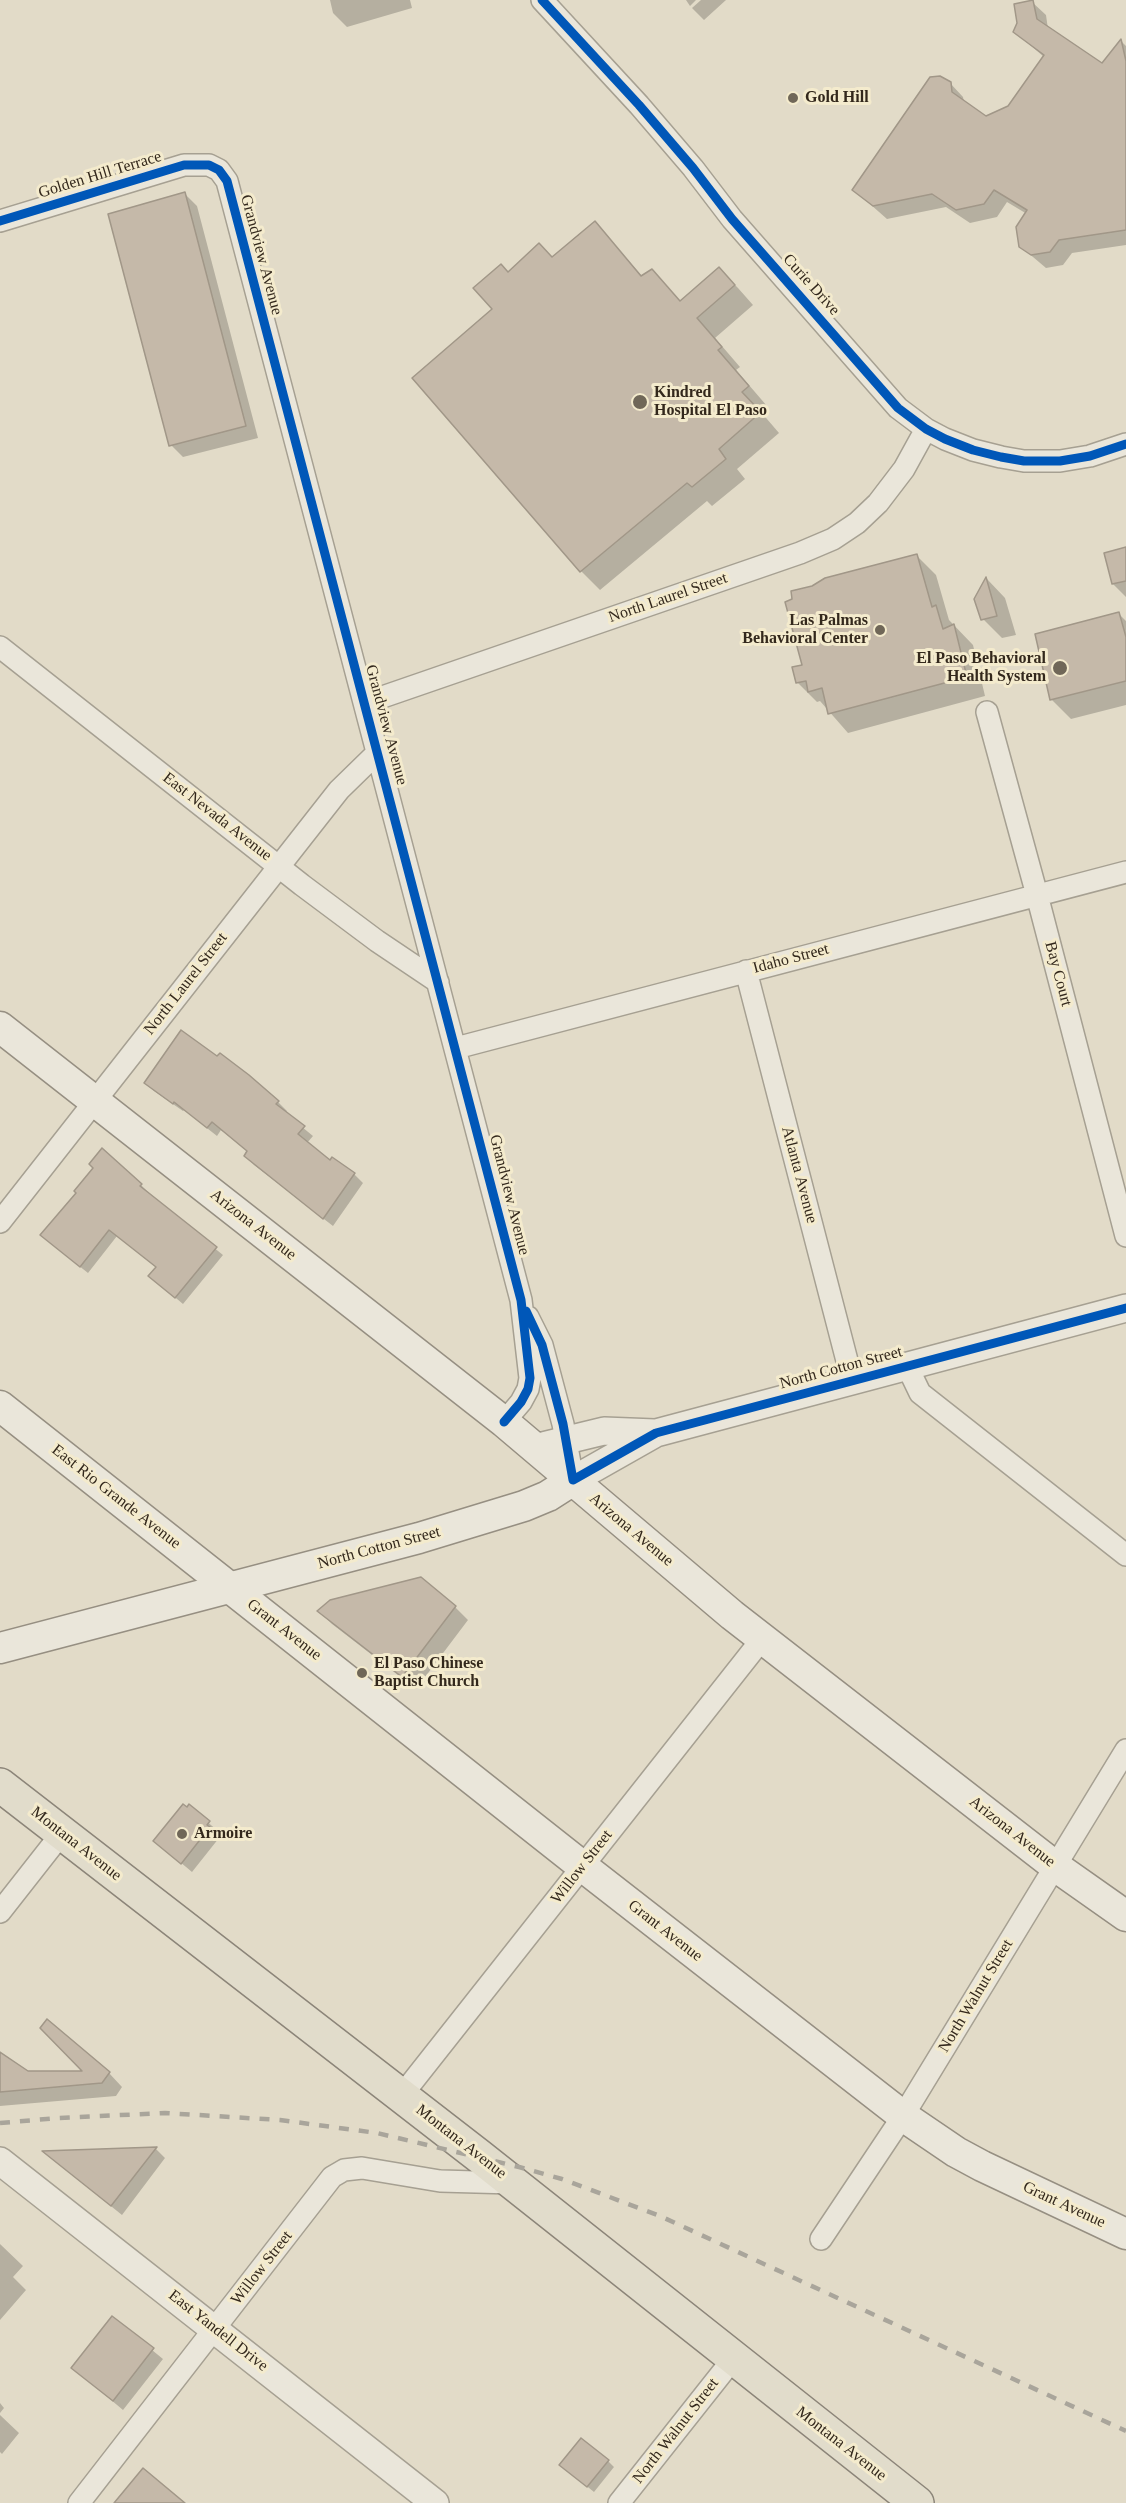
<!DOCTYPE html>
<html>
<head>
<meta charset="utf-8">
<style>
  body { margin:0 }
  canvas { display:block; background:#e2dbc8 }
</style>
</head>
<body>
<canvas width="1126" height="2503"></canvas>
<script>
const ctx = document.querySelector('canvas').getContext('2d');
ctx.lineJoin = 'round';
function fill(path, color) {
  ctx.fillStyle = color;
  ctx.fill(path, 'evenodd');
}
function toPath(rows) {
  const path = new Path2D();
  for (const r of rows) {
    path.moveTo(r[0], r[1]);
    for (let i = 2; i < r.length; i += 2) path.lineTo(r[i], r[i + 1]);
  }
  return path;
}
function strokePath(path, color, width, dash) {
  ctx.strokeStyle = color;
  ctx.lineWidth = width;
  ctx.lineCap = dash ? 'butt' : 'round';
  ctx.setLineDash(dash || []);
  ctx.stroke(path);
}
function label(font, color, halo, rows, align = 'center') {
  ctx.font = font + ' Georgia,serif';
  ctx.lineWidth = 6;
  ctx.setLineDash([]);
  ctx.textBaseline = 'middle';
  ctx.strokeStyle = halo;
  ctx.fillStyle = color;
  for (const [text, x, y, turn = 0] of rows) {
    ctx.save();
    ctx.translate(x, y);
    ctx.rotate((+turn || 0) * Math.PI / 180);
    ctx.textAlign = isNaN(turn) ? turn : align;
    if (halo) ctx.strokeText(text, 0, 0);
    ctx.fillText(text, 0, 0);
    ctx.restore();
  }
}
const shadow = toPath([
  [330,0,410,0,412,8,347,27,333,13],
  [686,0,696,0,690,6],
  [701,0,726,0,704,20,692,8],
  [1032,2,1046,15,1048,29,1103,66,1121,41,1126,46,1126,245,1072,253,1063,265,1046,268,1020,246,1027,214,1007,202,997,217,970,223,946,207,887,219,854,190,950,83,963,97,964,102,986,118,1009,107,1044,57,1015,32],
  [185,194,197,206,258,438,183,457,171,445],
  [595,223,643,277,652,271,681,302,719,269,738,288,753,305,715,338,740,367,736,370,767,406,761,412,779,433,737,469,745,479,712,506,707,501,600,590,581,571,494,309,508,274,553,258],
  [1126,549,1126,597,1113,584],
  [917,556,936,575,949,620,973,645,985,696,848,733,820,701,817,702,797,682,804,666],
  [987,579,1005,598,1016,635,1002,638,983,619,976,600],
  [1119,614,1126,621,1126,705,1071,719,1052,700],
  [146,1083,278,1102,287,1111,285,1113,313,1136,307,1143,331,1162,354,1174,363,1183,333,1226,254,1165,246,1156,248,1152,221,1130,217,1136,184,1110,183,1111,154,1091],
  [141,1185,148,1192,147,1194,223,1255,183,1304,158,1283,157,1268,117,1236,88,1273,49,1242],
  [455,1607,468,1620,416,1689,332,1624,319,1611],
  [189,1806,219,1832,216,1836,219,1838,192,1872,155,1841],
  [0,2054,28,2073,109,2073,122,2087,116,2096,0,2106],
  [156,2149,165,2158,122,2215,45,2153],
  [0,2244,23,2266,13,2277,26,2290,0,2320],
  [113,2318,163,2359,123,2410,73,2368],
  [0,2403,4,2408,0,2413],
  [0,2415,19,2433,2,2454,0,2452],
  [608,2461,614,2467,594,2492,568,2471]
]);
const building = toPath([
  [1033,0,1037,19,1102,63,1121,39,1126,61,1126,230,1059,240,1050,252,1031,255,1019,247,1016,227,1027,210,994,190,984,204,956,210,932,194,873,206,852,190,930,77,940,76,951,82,952,92,986,116,1008,106,1044,55,1013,32,1017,23,1014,4,1033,0],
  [185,192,246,426,169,446,108,214,185,192],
  [595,221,641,276,652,269,680,301,719,267,735,285,697,318,722,347,718,350,749,386,742,392,761,412,719,449,726,459,692,487,687,483,580,572,412,378,492,309,473,288,501,264,508,272,539,243,552,257,595,221],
  [1126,547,1126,581,1112,584,1104,553,1126,547],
  [917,554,932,607,936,605,943,629,954,624,967,677,828,714,822,688,808,692,806,681,796,683,792,667,802,665,785,602,792,599,791,591,812,586,825,578,917,554],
  [986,577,997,616,981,620,974,599,986,577],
  [1119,612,1126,637,1126,681,1050,700,1035,634,1119,612],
  [181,1030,217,1056,220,1053,249,1075,279,1101,276,1104,305,1126,298,1134,330,1160,332,1157,355,1173,323,1219,244,1156,247,1151,212,1122,207,1128,174,1102,173,1104,144,1083,181,1030],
  [102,1148,142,1184,140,1186,217,1247,175,1298,148,1276,156,1267,109,1230,80,1267,40,1235,76,1193,74,1191,93,1168,89,1164,102,1148],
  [421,1577,456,1606,402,1677,317,1611,330,1600,421,1577],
  [183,1804,187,1807,189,1804,210,1821,207,1825,210,1827,181,1864,153,1841,183,1804],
  [47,2019,110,2072,102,2083,0,2092,0,2052,28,2071,82,2071,40,2028,47,2019],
  [157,2147,111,2206,42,2151,157,2147],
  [112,2316,154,2348,113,2401,71,2368,112,2316],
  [581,2438,609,2460,587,2487,559,2465,581,2438],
  [143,2468,185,2503,114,2503,143,2468]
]);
const minor = toPath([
  [542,0,639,105,693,168,732,219,898,408,926,429,945,439,973,450,1001,457,1024,461,1060,461,1090,456,1126,444],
  [0,221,184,165,209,165,219,170,227,181,521,1300,530,1378,528,1389,521,1402,504,1422],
  [0,647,302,885,377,941,438,982],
  [365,703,800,553,833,539,857,523,878,503,904,469,926,429],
  [987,712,1037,895,1126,1236],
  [746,971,852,1380],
  [456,1048,1126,872],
  [0,1222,339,790,378,752],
  [528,1317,542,1345,563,1424,573,1480],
  [907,1366,920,1393,1126,1555],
  [0,1912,62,1833],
  [402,2095,762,1639],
  [821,2239,903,2116,1126,1750],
  [79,2503,332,2177,344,2170,362,2168,440,2181,512,2183],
  [619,2503,733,2359]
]);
const tertiary = toPath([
  [534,1448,604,1431,655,1433],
  [573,1480,656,1433,1126,1308],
  [0,2161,435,2503]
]);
const secondary = toPath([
  [0,1027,504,1422,732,1615,1055,1866,1126,1916],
  [0,1406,582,1866,903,2116,956,2152,982,2166,1126,2234],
  [0,1648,419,1538,524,1506,548,1496,573,1480]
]);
const primary = toPath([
  [0,1785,479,2156,917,2503]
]);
const rail = toPath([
  [0,2123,58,2118,165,2113,280,2120,377,2133,519,2167,562,2179,660,2216,1126,2431]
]);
const cycleway = toPath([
  [542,0,639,105,693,168,732,219,898,408,926,429,945,439,973,450,1001,457,1024,461,1060,461,1090,456,1126,444],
  [0,221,184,165,209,165,219,170,227,181,521,1300,530,1378,528,1389,521,1402,504,1422],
  [526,1311,542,1345,563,1424,573,1480,656,1433,1126,1308]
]);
const markers = [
  [793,98,6,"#706758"],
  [640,402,8,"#706758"],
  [880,630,6,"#706758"],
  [1060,668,8,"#706758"],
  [362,1673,6,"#706758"],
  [182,1834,6,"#706758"]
];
const poiNames = [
  ["Gold Hill",805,98],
  ["Kindred",654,393],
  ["Hospital El Paso",654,411],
  ["Las Palmas",868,621,"right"],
  ["Behavioral Center",868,639,"right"],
  ["El Paso Behavioral",1046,659,"right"],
  ["Health System",1046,677,"right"],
  ["El Paso Chinese",374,1664],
  ["Baptist Church",374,1682],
  ["Armoire",194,1834]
];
const streetNames = [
  ["Golden Hill Terrace",100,175,-17],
  ["Grandview Avenue",261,255,75],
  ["Curie Drive",811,285,48],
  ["North Laurel Street",668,598,-19],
  ["Grandview Avenue",386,725,75],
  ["East Nevada Avenue",217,817,38],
  ["Idaho Street",791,959,-15],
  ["Bay Court",1058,974,75],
  ["North Laurel Street",186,984,-52],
  ["Atlanta Avenue",799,1175,75],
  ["Grandview Avenue",509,1195,76],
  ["Arizona Avenue",253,1225,38],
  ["North Cotton Street",841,1368,-15],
  ["East Rio Grande Avenue",116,1497,38],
  ["Arizona Avenue",631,1530,40],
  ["North Cotton Street",379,1548,-15],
  ["Grant Avenue",284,1630,38],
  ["Arizona Avenue",1012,1832,38],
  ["Montana Avenue",76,1844,38],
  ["Willow Street",582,1867,-52],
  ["Grant Avenue",665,1931,38],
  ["North Walnut Street",976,1996,-59],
  ["Montana Avenue",461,2142,38],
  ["Grant Avenue",1064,2205,25],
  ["Willow Street",262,2268,-52],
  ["East Yandell Drive",218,2331,38],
  ["North Walnut Street",676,2431,-52],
  ["Montana Avenue",841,2444,38]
];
fill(shadow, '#0003');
fill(building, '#c5b9a9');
strokePath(building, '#a19788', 1.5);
strokePath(minor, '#a6a092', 24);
strokePath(tertiary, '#a6a092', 30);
strokePath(secondary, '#968f82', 33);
strokePath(primary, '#8c8579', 36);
strokePath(minor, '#eae6da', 21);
strokePath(tertiary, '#eae6da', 27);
strokePath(secondary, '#eae6da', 30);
strokePath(primary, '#e1dccb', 33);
strokePath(rail, '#a9a59b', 4.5, [10, 10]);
strokePath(cycleway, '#0057b8', 9);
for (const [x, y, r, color] of markers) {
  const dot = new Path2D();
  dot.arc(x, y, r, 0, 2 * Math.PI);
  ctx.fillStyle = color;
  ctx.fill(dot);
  strokePath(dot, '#f4ebcd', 2);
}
label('bold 16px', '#33281c', '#f4ebcd', poiNames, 'left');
label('16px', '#33281c', '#f4ebcd', streetNames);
</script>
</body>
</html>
